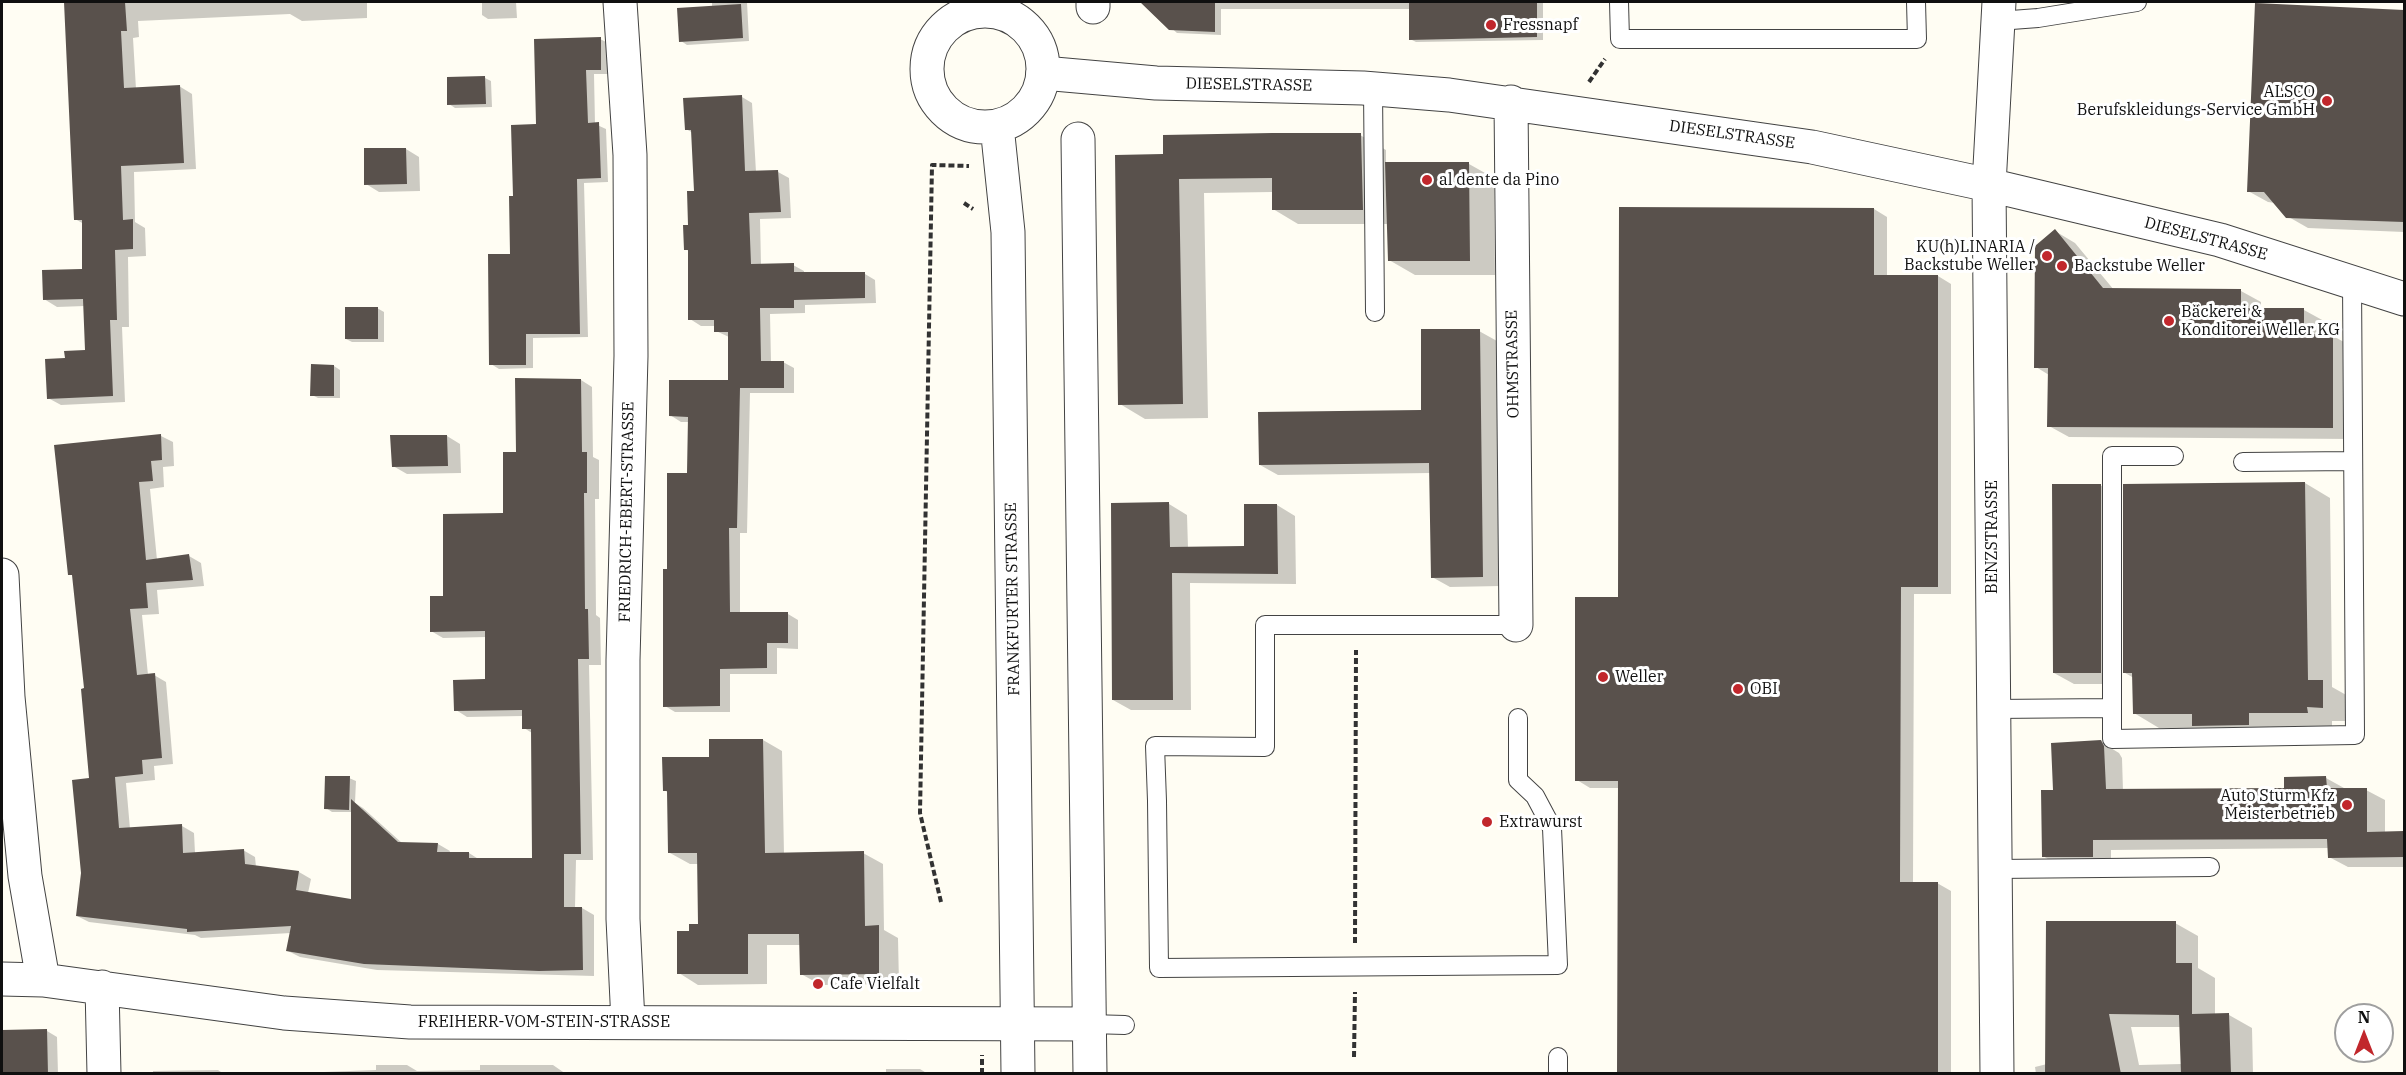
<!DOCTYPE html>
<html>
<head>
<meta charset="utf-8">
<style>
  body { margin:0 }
  #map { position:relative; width:2406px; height:1075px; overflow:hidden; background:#fffdf3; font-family:"IBM Plex Serif",serif }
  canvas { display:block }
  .frame { position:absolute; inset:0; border:3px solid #101010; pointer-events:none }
  .north { position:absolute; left:2334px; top:1003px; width:60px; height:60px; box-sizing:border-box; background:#fff; border:2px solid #9f9f9f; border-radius:50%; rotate:0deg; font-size:16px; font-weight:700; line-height:24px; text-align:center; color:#101010 }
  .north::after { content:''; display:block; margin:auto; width:21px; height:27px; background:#c1272c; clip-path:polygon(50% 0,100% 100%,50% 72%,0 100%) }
</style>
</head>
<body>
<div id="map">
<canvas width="2406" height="1075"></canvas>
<div class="frame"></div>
<div class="north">N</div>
</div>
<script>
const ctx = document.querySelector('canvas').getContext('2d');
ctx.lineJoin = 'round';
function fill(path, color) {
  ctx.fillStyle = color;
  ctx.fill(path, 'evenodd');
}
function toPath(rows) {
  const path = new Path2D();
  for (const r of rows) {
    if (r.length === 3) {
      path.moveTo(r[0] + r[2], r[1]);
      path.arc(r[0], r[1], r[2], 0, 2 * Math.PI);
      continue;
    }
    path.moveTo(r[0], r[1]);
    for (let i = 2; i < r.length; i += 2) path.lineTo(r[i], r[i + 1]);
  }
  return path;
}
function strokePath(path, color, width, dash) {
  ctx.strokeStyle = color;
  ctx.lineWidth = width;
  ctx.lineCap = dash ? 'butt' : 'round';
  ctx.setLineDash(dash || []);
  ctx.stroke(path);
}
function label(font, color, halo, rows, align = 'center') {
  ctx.font = font + ' "IBM Plex Serif",serif';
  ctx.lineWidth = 6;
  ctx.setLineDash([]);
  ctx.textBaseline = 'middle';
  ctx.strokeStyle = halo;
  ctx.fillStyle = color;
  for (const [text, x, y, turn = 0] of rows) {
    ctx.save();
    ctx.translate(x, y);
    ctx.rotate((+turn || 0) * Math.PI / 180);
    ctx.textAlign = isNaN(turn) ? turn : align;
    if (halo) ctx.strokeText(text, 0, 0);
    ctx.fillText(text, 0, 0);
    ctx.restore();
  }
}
const shadow = toPath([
  [65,2,367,2,367,18,302,21,290,14,138,21,139,37,133,38,136,89,179,86,192,94,196,169,134,172,135,222,145,228,146,256,128,257,129,327,122,327,125,402,61,405,48,398,66,360,87,352,85,306,57,307,44,299,84,270,84,224,75,219],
  [482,2,516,2,517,18,488,19,482,15],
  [712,2,747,2,749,41,687,45,681,41,712,7],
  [1148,2,1543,2,1543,40,1416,42,1410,39,1410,9,1221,9,1221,35,1177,33,1148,7],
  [2256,4,2404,12,2404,232,2308,228,2287,216,2275,203,2268,202,2248,191],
  [600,39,608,43,609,74,594,74,595,124,606,129,608,182,584,183,588,337,533,338,533,368,499,369,491,364,512,256,515,198,537,125],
  [485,78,491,81,492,107,455,108,449,104,449,79],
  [742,97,752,103,756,172,778,172,789,178,791,218,760,219,761,265,793,265,804,271,804,274,865,274,875,280,876,303,805,305,805,313,770,314,771,362,783,362,794,368,794,393,750,393,747,533,740,533,740,613,788,614,798,620,798,649,777,648,777,674,730,674,730,712,675,712,665,706,669,570,689,475,689,422,681,422,670,415,729,382,729,337,716,331,716,326,701,326,690,319,689,251,685,249,695,193,693,133,686,129],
  [1360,135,1386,150,1386,164,1469,164,1494,178,1495,275,1415,275,1389,260,1389,224,1298,224,1273,209,1273,192,1204,193,1208,418,1145,419,1120,404,1165,156],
  [406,149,419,157,420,191,379,192,366,184],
  [1621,208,1874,209,1887,217,1887,276,1938,276,1951,284,1951,594,1914,594,1913,883,1937,883,1951,891,1951,1074,1619,1074,1619,788,1590,788,1577,780,1620,599],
  [2055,231,2075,243,2114,290,2241,291,2261,302,2261,309,2304,310,2324,321,2324,335,2333,336,2353,347,2352,439,2069,437,2049,426,2049,375,2036,367],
  [377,308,384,312,384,342,352,342,346,339],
  [1479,331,1497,341,1501,586,1450,587,1432,577,1431,473,1278,475,1260,465,1423,412],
  [334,366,340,370,340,398,318,398,312,395],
  [581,380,592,387,593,457,599,460,599,499,595,499,596,615,600,618,601,665,589,665,593,860,576,860,575,908,582,908,594,915,594,976,377,970,300,957,288,951,291,933,201,938,195,935,89,922,77,916,91,780,86,690,74,576,70,574,161,436,173,442,174,466,163,467,164,487,150,489,157,560,189,556,201,563,204,586,157,590,159,614,142,615,148,675,154,675,166,682,173,764,154,766,155,780,126,783,130,829,182,826,194,833,195,853,243,850,255,857,256,867,299,872,311,879,308,893,352,901,353,812,332,812,326,808,349,778,356,781,355,803,363,808,402,843,438,844,450,851,449,854,469,853,480,860,533,860,532,733,524,728,523,716,467,717,456,710,487,681,487,637,443,638,431,631,445,597,505,514,518,454],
  [447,436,460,444,461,473,407,474,393,466],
  [2305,483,2330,498,2332,687,2348,696,2347,721,2332,721,2332,726,2274,727,2274,739,2219,740,2197,728,2159,728,2134,713,2134,678,2125,673],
  [2100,485,2120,497,2120,684,2074,684,2054,673],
  [1169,504,1187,515,1188,548,1245,547,1277,505,1295,516,1296,584,1190,583,1191,710,1131,710,1113,700],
  [763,740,782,751,784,854,863,853,883,864,884,930,898,938,899,984,821,985,801,974,801,945,767,945,767,984,698,985,679,973,690,933,700,926,699,864,690,864,670,853,669,793,664,790,711,758],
  [2101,742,2119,753,2122,758,2123,791,2286,789,2326,778,2344,788,2366,790,2385,800,2385,833,2404,833,2404,867,2348,867,2329,857,2329,848,2111,850,2111,867,2061,867,2043,856,2055,791],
  [2175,923,2198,936,2198,968,2215,978,2215,1015,2229,1015,2252,1028,2253,1074,2036,1074,2035,1067,2047,1064],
  [2131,1027,2181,1027,2182,1064,2139,1065],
  [2,1031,47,1031,57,1037,58,1074,4,1074,4,1066,2,1066],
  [376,1065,407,1065,417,1071,480,1070,480,1065,553,1065,566,1074,271,1074,376,1070],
  [886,1069,920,1069,928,1074,886,1074],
  [218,1070,224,1074,153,1074,153,1071]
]);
const building = toPath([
  [64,2,125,2,127,31,121,31,124,88,180,85,184,163,121,166,123,220,133,219,133,249,115,250,117,320,110,320,113,396,47,399,45,359,65,358,64,351,85,350,83,299,43,300,42,270,82,269,82,220,74,220],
  [1140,2,1215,2,1215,32,1169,30],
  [1409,2,1537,2,1537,37,1409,40],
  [2255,3,2404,10,2404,222,2286,218,2264,192,2247,192],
  [741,4,743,38,679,42,677,8],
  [601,37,601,70,586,70,588,123,599,122,601,178,577,179,580,334,526,334,526,365,489,365,488,254,510,254,509,196,513,196,511,125,536,124,534,39],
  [485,76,486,104,447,105,447,77],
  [742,95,745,171,778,170,781,212,749,213,751,264,794,263,794,272,865,272,865,298,794,300,794,308,760,308,761,361,784,361,784,388,740,388,737,528,729,528,730,612,788,612,788,643,767,643,767,668,720,669,720,706,663,707,663,569,667,569,667,473,687,473,688,417,669,416,669,380,728,380,728,332,714,332,714,320,688,320,688,250,684,250,683,225,688,225,687,191,694,191,691,130,685,130,683,98],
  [1272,133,1361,133,1363,210,1272,210,1272,178,1179,179,1183,404,1118,405,1115,155,1163,154,1163,135],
  [364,148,406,148,407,184,364,185],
  [1385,162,1469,162,1470,261,1388,261],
  [1619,207,1874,208,1874,275,1938,275,1938,587,1901,587,1900,882,1938,882,1938,1074,1617,1074,1618,781,1575,781,1575,597,1618,597],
  [2055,229,2103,288,2241,289,2241,308,2304,308,2304,334,2333,334,2333,428,2047,427,2048,368,2034,368,2035,246],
  [345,307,378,307,378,339,345,339],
  [1421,329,1480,329,1483,577,1431,578,1429,463,1259,465,1258,412,1421,410],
  [311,364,334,365,334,396,310,396],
  [515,378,581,379,582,452,587,452,587,493,584,493,585,609,588,609,589,659,578,659,581,854,564,854,564,907,582,907,583,970,539,971,364,964,286,951,291,926,187,932,187,929,76,916,81,873,72,780,89,778,81,689,84,688,72,575,68,575,54,445,161,434,162,460,151,461,153,481,139,482,146,560,189,554,193,580,146,583,148,608,130,609,137,675,155,673,162,758,142,760,143,774,115,777,119,828,182,824,183,853,244,849,245,864,299,871,296,890,351,899,351,799,398,842,438,843,437,852,469,852,469,858,532,858,531,729,522,729,522,710,454,711,453,680,485,679,485,631,430,632,430,596,443,596,443,514,503,513,503,452,516,452],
  [390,435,447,435,448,466,392,467],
  [2305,482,2308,680,2323,680,2323,708,2307,707,2308,713,2249,713,2249,725,2192,726,2192,714,2133,714,2132,673,2123,673,2123,484],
  [2052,484,2101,484,2101,673,2053,673],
  [1169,502,1170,547,1244,546,1244,504,1277,504,1278,574,1172,573,1173,700,1112,700,1111,503],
  [709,739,763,739,765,853,864,851,865,926,879,925,879,974,800,975,799,934,748,934,748,974,677,974,677,931,689,931,689,924,698,924,697,853,668,853,667,791,663,791,662,757,709,757],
  [2101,740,2104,746,2106,789,2284,788,2284,777,2326,776,2327,788,2367,788,2367,832,2404,831,2404,857,2328,858,2327,839,2093,840,2093,857,2042,857,2041,790,2053,790,2051,743],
  [325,776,350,776,349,810,324,809],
  [2046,921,2176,921,2176,963,2192,963,2192,1014,2229,1013,2231,1074,2181,1074,2179,1015,2109,1014,2121,1074,2045,1074],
  [47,1029,48,1074,2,1074,2,1030]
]);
const path = toPath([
  [1589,82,1605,59],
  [964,203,973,209],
  [941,902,920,813,932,165,969,166],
  [1355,943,1356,650],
  [1354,1057,1355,992],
  [982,1074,982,1055]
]);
const service = toPath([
  [1619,2,1620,39,1917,39,1916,2],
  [1998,21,2038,18,2137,2],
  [1373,89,1375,312],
  [2174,456,2112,456,2112,739,2355,735,2352,282],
  [2243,462,2353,461],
  [1516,625,1265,625,1265,747,1155,746,1157,801,1159,968,1558,965,1552,828,1535,796,1518,780,1518,718],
  [1993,709,2112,708],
  [1995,869,2210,867],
  [1089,1024,1125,1025],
  [1558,1057,1558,1074]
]);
const minor = toPath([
  [620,2,630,155,631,356,623,660,623,919,628,1022],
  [1093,2,1093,7],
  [1043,73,1156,83,1363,88,1449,95,1812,147,1989,185,2220,240,2404,299],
  [1511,102,1516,625],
  [1078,139,1090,1074],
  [2,575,8,697,25,876,43,980],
  [2,979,43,980,284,1013,410,1022,1089,1024],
  [102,987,104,1074],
  [1997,1074,1989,185,1999,2]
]);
const tertiary = toPath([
  [985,69,58],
  [997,126,1008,232,1018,1074]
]);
const markers = [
  [1491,25,6,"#c1272c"],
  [2327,101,6,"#c1272c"],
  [1427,180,6,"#c1272c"],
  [2047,256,6,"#c1272c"],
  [2062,266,6,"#c1272c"],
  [2169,321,6,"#c1272c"],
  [1603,677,6,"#c1272c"],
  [1738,689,6,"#c1272c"],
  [2347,805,6,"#c1272c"],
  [1487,822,6,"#c1272c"],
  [818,984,6,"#c1272c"]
];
const poiNames = [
  ["Fressnapf",1503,25],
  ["ALSCO",2315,92,"right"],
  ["Berufskleidungs-Service GmbH",2315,110,"right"],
  ["al dente da Pino",1439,180],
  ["KU(h)LINARIA /",2035,247,"right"],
  ["Backstube Weller",2035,265,"right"],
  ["Backstube Weller",2074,266],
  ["Bäckerei &",2181,312],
  ["Konditorei Weller KG",2181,330],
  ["Weller",1615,677],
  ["OBI",1750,689],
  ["Auto Sturm Kfz",2335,796,"right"],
  ["Meisterbetrieb",2335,814,"right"],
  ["Extrawurst",1499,822],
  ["Cafe Vielfalt",830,984]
];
const streetNames = [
  ["DIESELSTRASSE",1249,85,1],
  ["DIESELSTRASSE",1732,135,8],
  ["DIESELSTRASSE",2206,239,15],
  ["OHMSTRASSE",1513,364,-91],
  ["FRIEDRICH-EBERT-STRASSE",627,512,-89],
  ["BENZSTRASSE",1992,537,-90],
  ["FRANKFURTER STRASSE",1013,599,-91],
  ["FREIHERR-VOM-STEIN-STRASSE",544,1022]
];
fill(shadow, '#0003');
fill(building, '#59514c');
strokePath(service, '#434343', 20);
strokePath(minor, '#434343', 35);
strokePath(tertiary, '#434343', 35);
strokePath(path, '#323232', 4, [6, 3]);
strokePath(service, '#fff', 18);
strokePath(minor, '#fff', 33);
strokePath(tertiary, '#fff', 33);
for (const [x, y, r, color] of markers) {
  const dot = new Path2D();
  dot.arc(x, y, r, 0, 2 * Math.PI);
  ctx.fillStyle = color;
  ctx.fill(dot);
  strokePath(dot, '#fff', 2);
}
label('16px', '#101010', '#fff', poiNames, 'left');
label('16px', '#101010', '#fff', streetNames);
</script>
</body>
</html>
